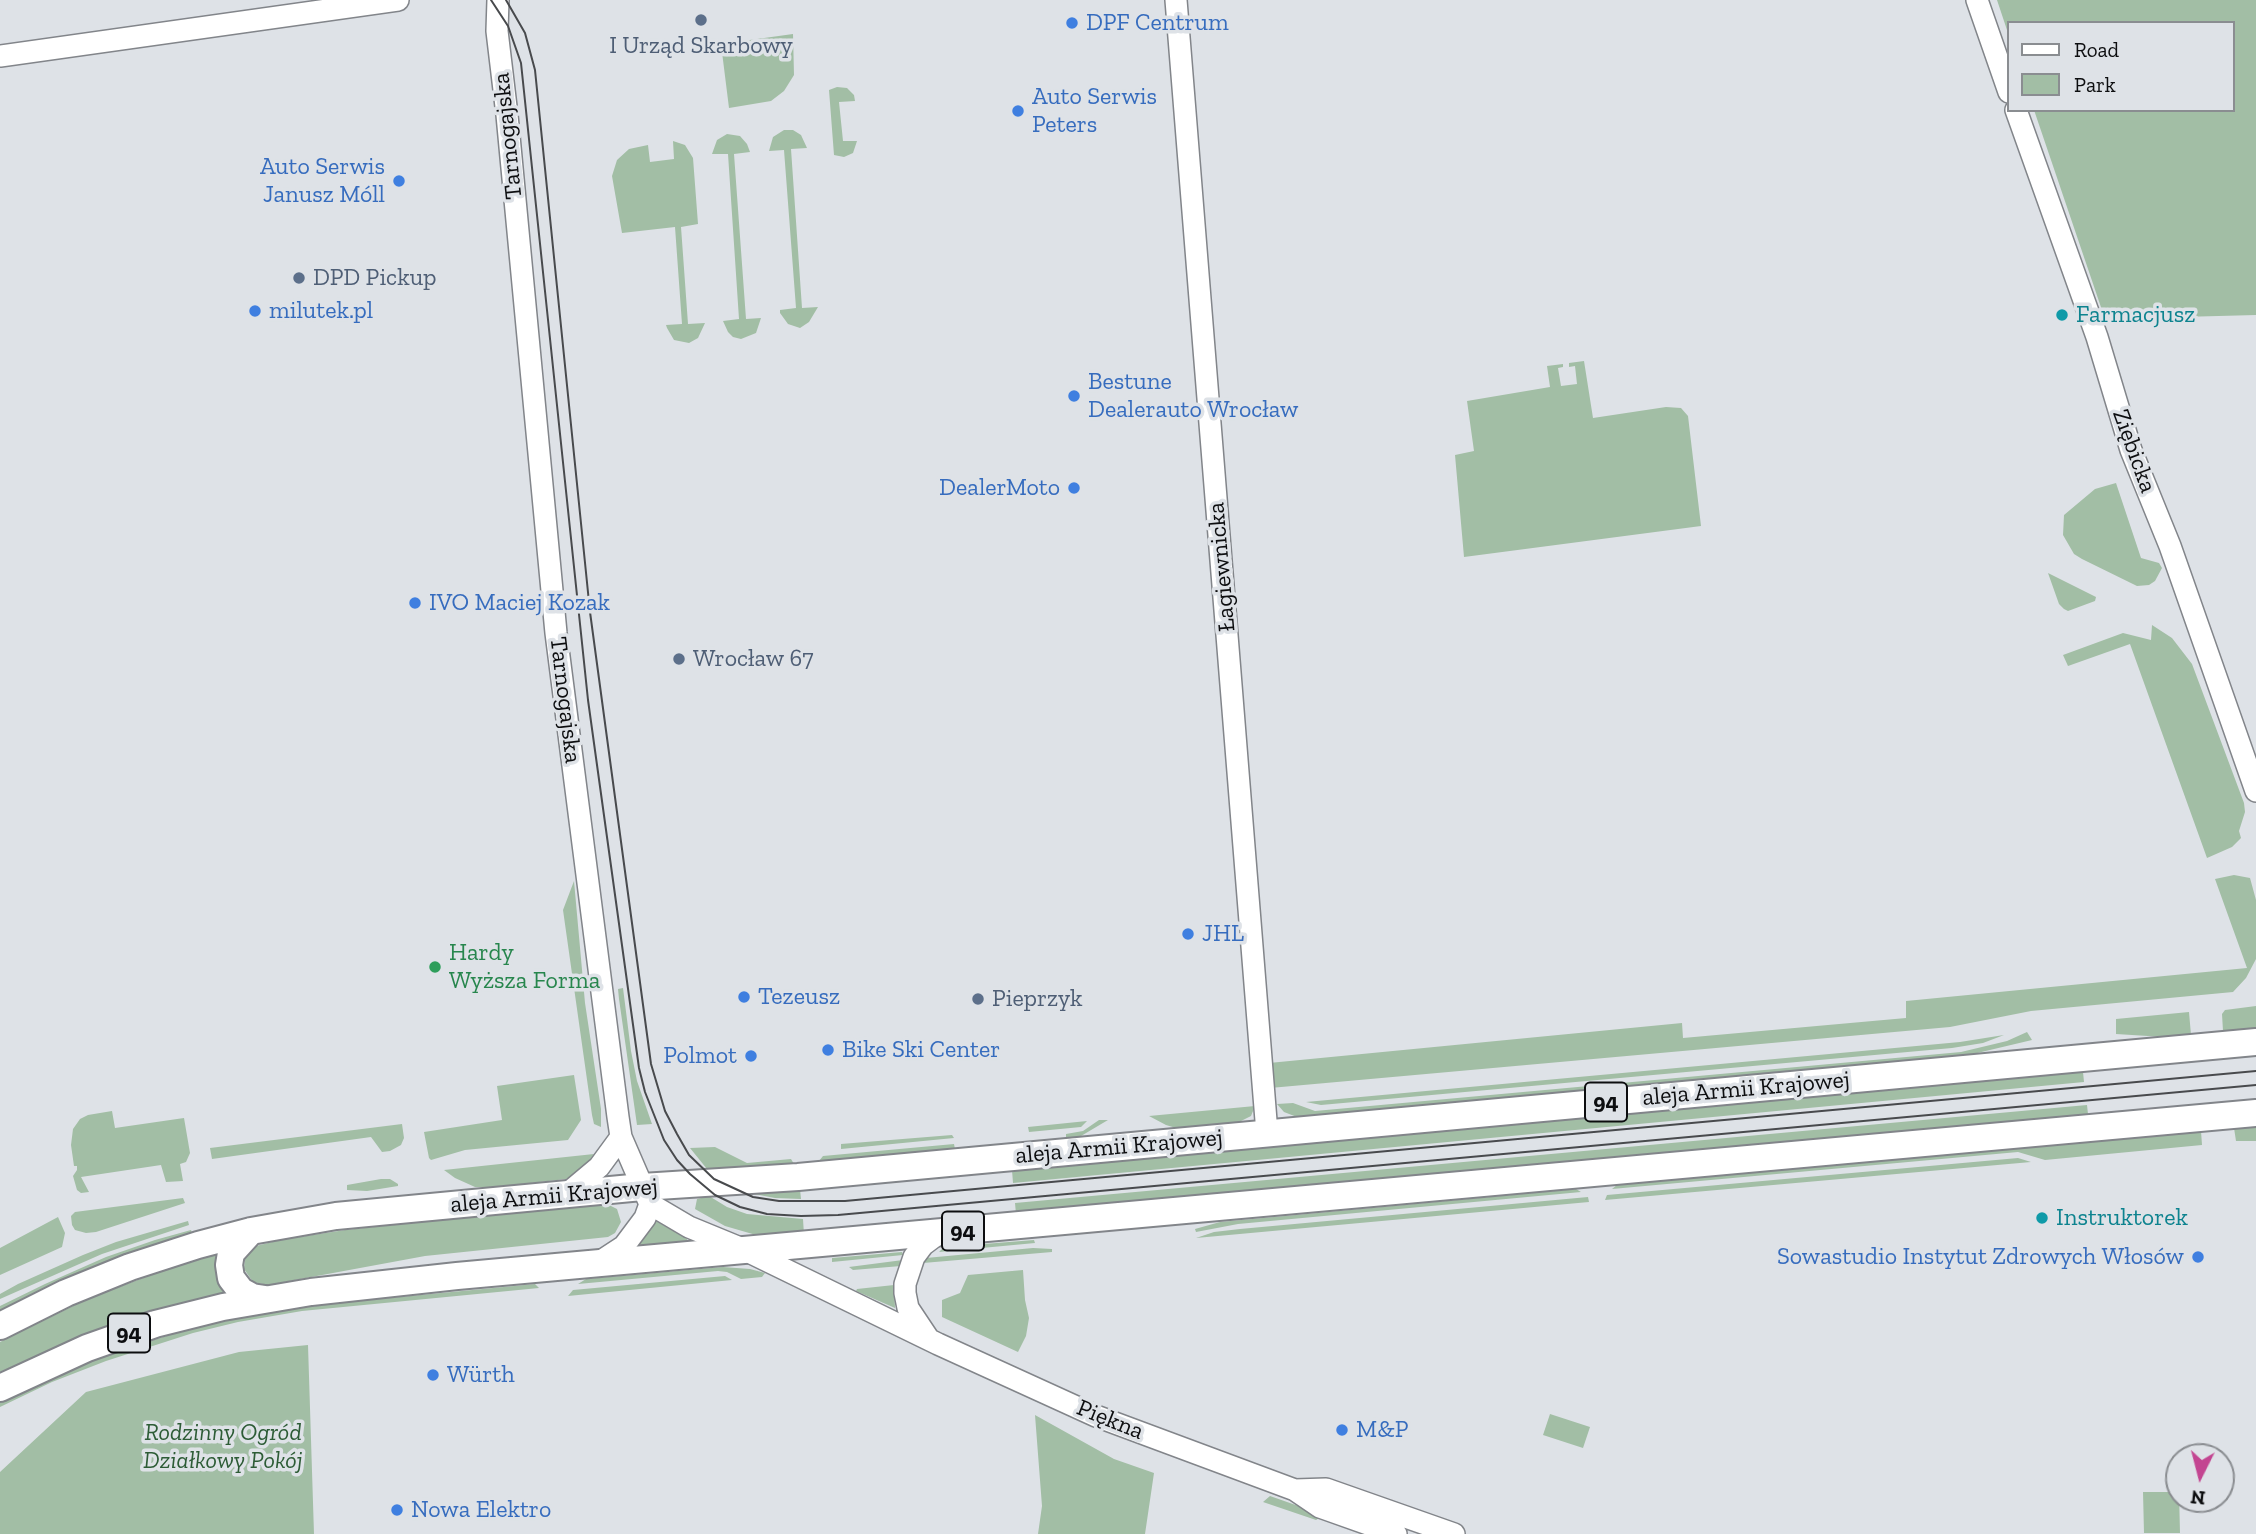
<!DOCTYPE html>
<html>
<head>
<meta charset="utf-8">
<style>
  body { margin:0 }
  #map { position:relative; width:2256px; height:1534px; overflow:hidden; background:#dee2e7; font-family:"Zilla Slab",serif }
  canvas { display:block }
  .legend { position:absolute; left:2007px; top:21px; width:228px; height:91px; box-sizing:border-box; background:#dee2e7; border:2px solid #8a8d91; margin:0; padding:9px 12px; list-style:none; font-size:21px; color:#0d0e10 }
  .legend li { display:flex; align-items:center; gap:14px; height:35px }
  .legend b { width:35px; border:2px solid #8a8d91 }
  .north { position:absolute; left:2165px; top:1443px; width:70px; height:70px; box-sizing:border-box; background:#dee2e7; border:2px solid #8a8d91; border-radius:50%; rotate:186deg; font-size:19px; font-weight:700; line-height:28px; text-align:center; color:#0d0e10 }
  .north::after { content:''; display:block; margin:auto; width:24px; height:32px; background:#c34591; clip-path:polygon(50% 0,100% 100%,50% 72%,0 100%) }
</style>
</head>
<body>
<div id="map">
<canvas width="2256" height="1534"></canvas>
<ul class="legend">
<li><b style="height:9px;background:#fff"></b>Road</li>
<li><b style="height:19px;background:#a2bea5"></b>Park</li>
</ul>
<div class="north">N</div>
</div>
<script>
const ctx = document.querySelector('canvas').getContext('2d');
ctx.lineJoin = 'round';
function fill(path, color) {
  ctx.fillStyle = color;
  ctx.fill(path, 'evenodd');
}
function toPath(rows) {
  const path = new Path2D();
  for (const r of rows) {
    path.moveTo(r[0], r[1]);
    for (let i = 2; i < r.length; i += 2) path.lineTo(r[i], r[i + 1]);
  }
  return path;
}
function strokePath(path, color, width, dash) {
  ctx.strokeStyle = color;
  ctx.lineWidth = width;
  ctx.lineCap = dash ? 'butt' : 'round';
  ctx.setLineDash(dash || []);
  ctx.stroke(path);
}
function label(font, color, halo, rows, align = 'center') {
  ctx.font = font + ' "Zilla Slab",serif';
  ctx.lineWidth = 7;
  ctx.setLineDash([]);
  ctx.textBaseline = 'middle';
  ctx.strokeStyle = halo;
  ctx.fillStyle = color;
  for (const [text, x, y, turn = 0] of rows) {
    ctx.save();
    ctx.translate(x, y);
    ctx.rotate((+turn || 0) * Math.PI / 180);
    ctx.textAlign = isNaN(turn) ? turn : align;
    if (halo) ctx.strokeText(text, 0, 0);
    ctx.fillText(text, 0, 0);
    ctx.restore();
  }
}
const green = toPath([
  [1997,0,2256,0,2256,315,2105,319,2034,110,2233,110,2233,23,2009,23,2009,36],
  [793,34,794,75,784,91,771,101,729,108,721,44],
  [837,87,847,88,854,95,855,101,839,102,843,141,857,141,853,153,844,157,834,155,829,90],
  [784,130,793,130,801,135,807,148,791,149,802,308,818,307,809,322,800,328,788,324,780,313,780,310,796,308,784,150,769,151,773,137],
  [727,134,740,136,747,144,750,152,734,154,746,319,761,318,756,333,741,339,733,337,728,332,723,321,739,319,728,154,712,154,717,140],
  [673,141,685,145,693,158,698,224,681,227,688,324,705,323,698,338,689,343,674,340,667,328,666,325,682,324,675,227,622,233,612,176,617,160,629,149,648,145,650,162,674,159],
  [1584,361,1593,418,1666,407,1681,408,1688,416,1701,526,1464,557,1455,455,1474,451,1467,401,1550,387,1547,366,1563,364,1563,367,1558,368,1561,386,1577,384,1575,366,1569,367,1569,363],
  [2116,483,2141,558,2159,563,2162,568,2155,581,2149,585,2137,586,2082,559,2074,554,2063,535,2064,515,2095,489],
  [2048,573,2096,597,2095,601,2068,611,2064,609,2059,604],
  [2152,625,2172,638,2192,664,2244,803,2245,812,2239,831,2241,838,2232,847,2207,858,2130,644,2068,666,2063,655,2123,633,2151,640],
  [2234,875,2250,878,2256,900,2256,959,2246,978,2233,992,2031,1011,1950,1027,1270,1088,1269,1063,1682,1023,1683,1038,1906,1018,1906,1001,2247,968,2215,879],
  [574,881,585,1003,601,1109,601,1127,594,1124,592,1115,563,910],
  [623,988,631,1051,637,1081,652,1124,637,1125,619,999,618,989],
  [2256,1006,2256,1028,2223,1031,2222,1014,2225,1010],
  [2189,1012,2191,1035,2164,1037,2116,1034,2116,1019],
  [2027,1032,2032,1040,1973,1054,1948,1057,1297,1117,1284,1112,1277,1104,1293,1103,1315,1111,1961,1052,2007,1041],
  [2004,1035,1983,1043,1952,1048,1321,1105,1306,1102,1960,1042],
  [2083,1072,2084,1082,1013,1183,1012,1170],
  [574,1075,581,1120,568,1140,465,1150,431,1160,429,1158,424,1132,502,1120,497,1086],
  [2087,1105,2088,1114,1016,1214,1015,1203],
  [1255,1106,1251,1116,1237,1123,1176,1128,1166,1125,1149,1116],
  [112,1111,115,1128,184,1118,190,1153,186,1162,180,1164,183,1181,166,1182,161,1165,81,1177,89,1192,81,1193,77,1190,73,1176,77,1170,77,1166,74,1166,71,1145,73,1129,80,1119,88,1115],
  [1099,1120,1108,1120,1081,1136,1066,1139,1066,1134,1083,1131],
  [1087,1121,1081,1127,1029,1132,1028,1127],
  [402,1124,404,1138,401,1145,390,1151,382,1152,371,1137,212,1159,210,1148],
  [2256,1126,2256,1141,2236,1141,2234,1128],
  [2201,1131,2202,1145,2045,1160,2018,1152,1612,1189,1617,1185],
  [952,1135,954,1138,841,1149,841,1144],
  [954,1144,955,1149,819,1161,823,1156],
  [715,1147,747,1163,791,1159,794,1164,707,1169,690,1148],
  [594,1154,581,1172,566,1179,495,1187,475,1187,455,1178,444,1170],
  [2018,1158,2031,1162,1605,1200,1607,1195],
  [381,1179,390,1179,398,1184,398,1186,367,1191,347,1190,347,1185],
  [800,1189,801,1199,775,1198,749,1193],
  [1576,1189,1581,1192,1238,1224,1196,1232,1195,1229,1220,1222],
  [709,1196,727,1207,747,1214,803,1219,804,1235,756,1235,725,1226,695,1209,697,1199],
  [1588,1197,1589,1202,1196,1238,1214,1232,1240,1229],
  [183,1198,185,1203,96,1232,86,1233,75,1230,72,1225,71,1216,75,1212],
  [605,1203,617,1209,621,1222,615,1233,608,1237,425,1256,268,1285,253,1282,244,1269,245,1256,252,1247,280,1240,345,1230],
  [58,1217,65,1233,62,1247,0,1275,0,1248],
  [188,1221,189,1225,102,1254,0,1299,0,1294,18,1284,83,1255,116,1242],
  [656,1221,687,1239,687,1241,638,1246],
  [191,1230,192,1233,144,1248,76,1274,0,1311,0,1306,45,1284,106,1257,155,1240],
  [1034,1240,1035,1243,939,1252,942,1249,959,1246],
  [1033,1248,1052,1249,1052,1252,923,1263,926,1258],
  [902,1252,903,1255,832,1262,832,1258],
  [216,1254,219,1255,225,1293,164,1308,87,1334,0,1372,0,1342,85,1300,164,1270],
  [903,1260,901,1266,853,1270,849,1267],
  [723,1267,750,1269,765,1273,762,1277,741,1279,727,1272,718,1271,578,1284,586,1279],
  [1023,1270,1025,1300,1029,1318,1026,1336,1018,1352,942,1317,942,1300,960,1293,968,1275],
  [725,1276,732,1280,568,1296,573,1290],
  [535,1284,539,1288,302,1311,238,1322,193,1333,106,1361,52,1382,0,1407,0,1403,57,1375,107,1355,185,1330,263,1313,347,1302],
  [894,1285,895,1308,856,1291,857,1289],
  [308,1345,314,1534,0,1534,0,1472,86,1392,239,1352],
  [1550,1414,1590,1427,1583,1448,1543,1435],
  [1035,1415,1114,1459,1154,1473,1145,1534,1038,1534,1042,1506],
  [2143,1492,2179,1492,2180,1533,2144,1533],
  [1270,1496,1324,1515,1316,1520,1263,1502]
]);
const minor = toPath([
  [498,0,497,31,507,115,556,633,618,1117,621,1137,650,1204,689,1227,745,1250,938,1344,1096,1416,1295,1490,1320,1507,1396,1534],
  [1176,0,1267,1133],
  [1977,0,2009,92],
  [0,56,398,0],
  [2016,110,2097,337,2131,450,2170,546,2256,791],
  [568,1193,599,1167,621,1137],
  [598,1263,624,1246,645,1218,650,1204],
  [928,1338,908,1308,905,1293,905,1284,914,1257,923,1245,939,1233],
  [1295,1490,1326,1489,1454,1534]
]);
const major = toPath([
  [251,1231,231,1253,229,1265,231,1278,241,1291,252,1297,265,1299],
  [0,1326,66,1293,130,1267,198,1245,251,1231,336,1216,642,1187,798,1177,970,1161,2256,1042],
  [0,1388,87,1348,155,1324,223,1307,311,1292,457,1276,2256,1113]
]);
const tram = toPath([
  [491,0,508,26,521,63,588,700,639,1068,645,1092,664,1140,677,1160,690,1174,715,1195,740,1207,767,1214,801,1216,838,1215,2256,1085],
  [506,0,525,33,535,70,590,612,651,1064,665,1111,677,1134,689,1155,714,1179,753,1197,779,1201,845,1201,2256,1071]
]);
const markers = [
  [701,20,7,"#5c6f8a"],
  [1072,23,7,"#3f7fe0"],
  [1018,111,7,"#3f7fe0"],
  [399,181,7,"#3f7fe0"],
  [299,278,7,"#5c6f8a"],
  [255,311,7,"#3f7fe0"],
  [2062,315,7,"#0f9aa8"],
  [1074,396,7,"#3f7fe0"],
  [1074,488,7,"#3f7fe0"],
  [415,603,7,"#3f7fe0"],
  [679,659,7,"#5c6f8a"],
  [1188,934,7,"#3f7fe0"],
  [435,967,7,"#2e9e5b"],
  [744,997,7,"#3f7fe0"],
  [978,999,7,"#5c6f8a"],
  [828,1050,7,"#3f7fe0"],
  [751,1056,7,"#3f7fe0"],
  [2042,1218,7,"#0f9aa8"],
  [2198,1257,7,"#3f7fe0"],
  [433,1375,7,"#3f7fe0"],
  [1342,1430,7,"#3f7fe0"],
  [397,1510,7,"#3f7fe0"]
];
const shields = [
  [1606,1102,42],
  [963,1231,42],
  [129,1333,42]
];
const shieldNames = [
  ["94",1606,1102],
  ["94",963,1231],
  ["94",129,1333]
];
const shopNames = [
  ["DPF Centrum",1086,23],
  ["Auto Serwis",1032,97],
  ["Peters",1032,125],
  ["Auto Serwis",385,167,"right"],
  ["Janusz Móll",385,195,"right"],
  ["milutek.pl",269,311],
  ["Bestune",1088,382],
  ["Dealerauto Wrocław",1088,410],
  ["DealerMoto",1060,488,"right"],
  ["IVO Maciej Kozak",429,603],
  ["JHL",1202,934],
  ["Tezeusz",758,997],
  ["Bike Ski Center",842,1050],
  ["Polmot",737,1056,"right"],
  ["Sowastudio Instytut Zdrowych Włosów",2184,1257,"right"],
  ["Würth",447,1375],
  ["M&P",1356,1430],
  ["Nowa Elektro",411,1510]
];
const serviceNames = [
  ["I Urząd Skarbowy",701,46,"center"],
  ["DPD Pickup",313,278],
  ["Wrocław 67",693,659],
  ["Pieprzyk",992,999]
];
const streetNames = [
  ["Tarnogajska",508,136,-96],
  ["Ziębicka",2134,451,70],
  ["Łagiewnicka",1222,567,-95],
  ["Tarnogajska",565,700,83],
  ["aleja Armii Krajowej",1746,1089,-5],
  ["aleja Armii Krajowej",1119,1147,-5],
  ["aleja Armii Krajowej",554,1196,-5],
  ["Piękna",1110,1420,22]
];
const cultureNames = [
  ["Farmacjusz",2076,315],
  ["Instruktorek",2056,1218]
];
const leisureNames = [
  ["Hardy",449,953],
  ["Wyższa Forma",449,981]
];
const parkNames = [
  ["Rodzinny Ogród",223,1433],
  ["Działkowy Pokój",223,1461]
];
fill(green, '#a2bea5');
strokePath(minor, '#82858a', 24);
strokePath(major, '#82858a', 30);
strokePath(minor, '#fff', 21);
strokePath(major, '#fff', 26);
strokePath(tram, '#484a4d', 2);
for (const [x, y, r, color] of markers) {
  const dot = new Path2D();
  dot.arc(x, y, r, 0, 2 * Math.PI);
  ctx.fillStyle = color;
  ctx.fill(dot);
  strokePath(dot, '#dee2e7', 2.5);
}
for (const [x, y, w] of shields) {
  const box = new Path2D();
  box.roundRect(x - w / 2, y - 19.5, w, 39, 5);
  ctx.fillStyle = '#dee2e7';
  ctx.fill(box);
  strokePath(box, '#0d0e10', 2);
}
label('bold 23px', '#0d0e10', null, shieldNames);
label('24px', '#366cbe', '#dee2e7', shopNames, 'left');
label('24px', '#4e5e75', '#dee2e7', serviceNames, 'left');
label('24px', '#0d0e10', '#dee2e7', streetNames);
label('24px', '#0d838f', '#dee2e7', cultureNames, 'left');
label('24px', '#27864d', '#dee2e7', leisureNames, 'left');
label('italic 24px', '#2d5c36', '#dee2e7', parkNames);
</script>
</body>
</html>
